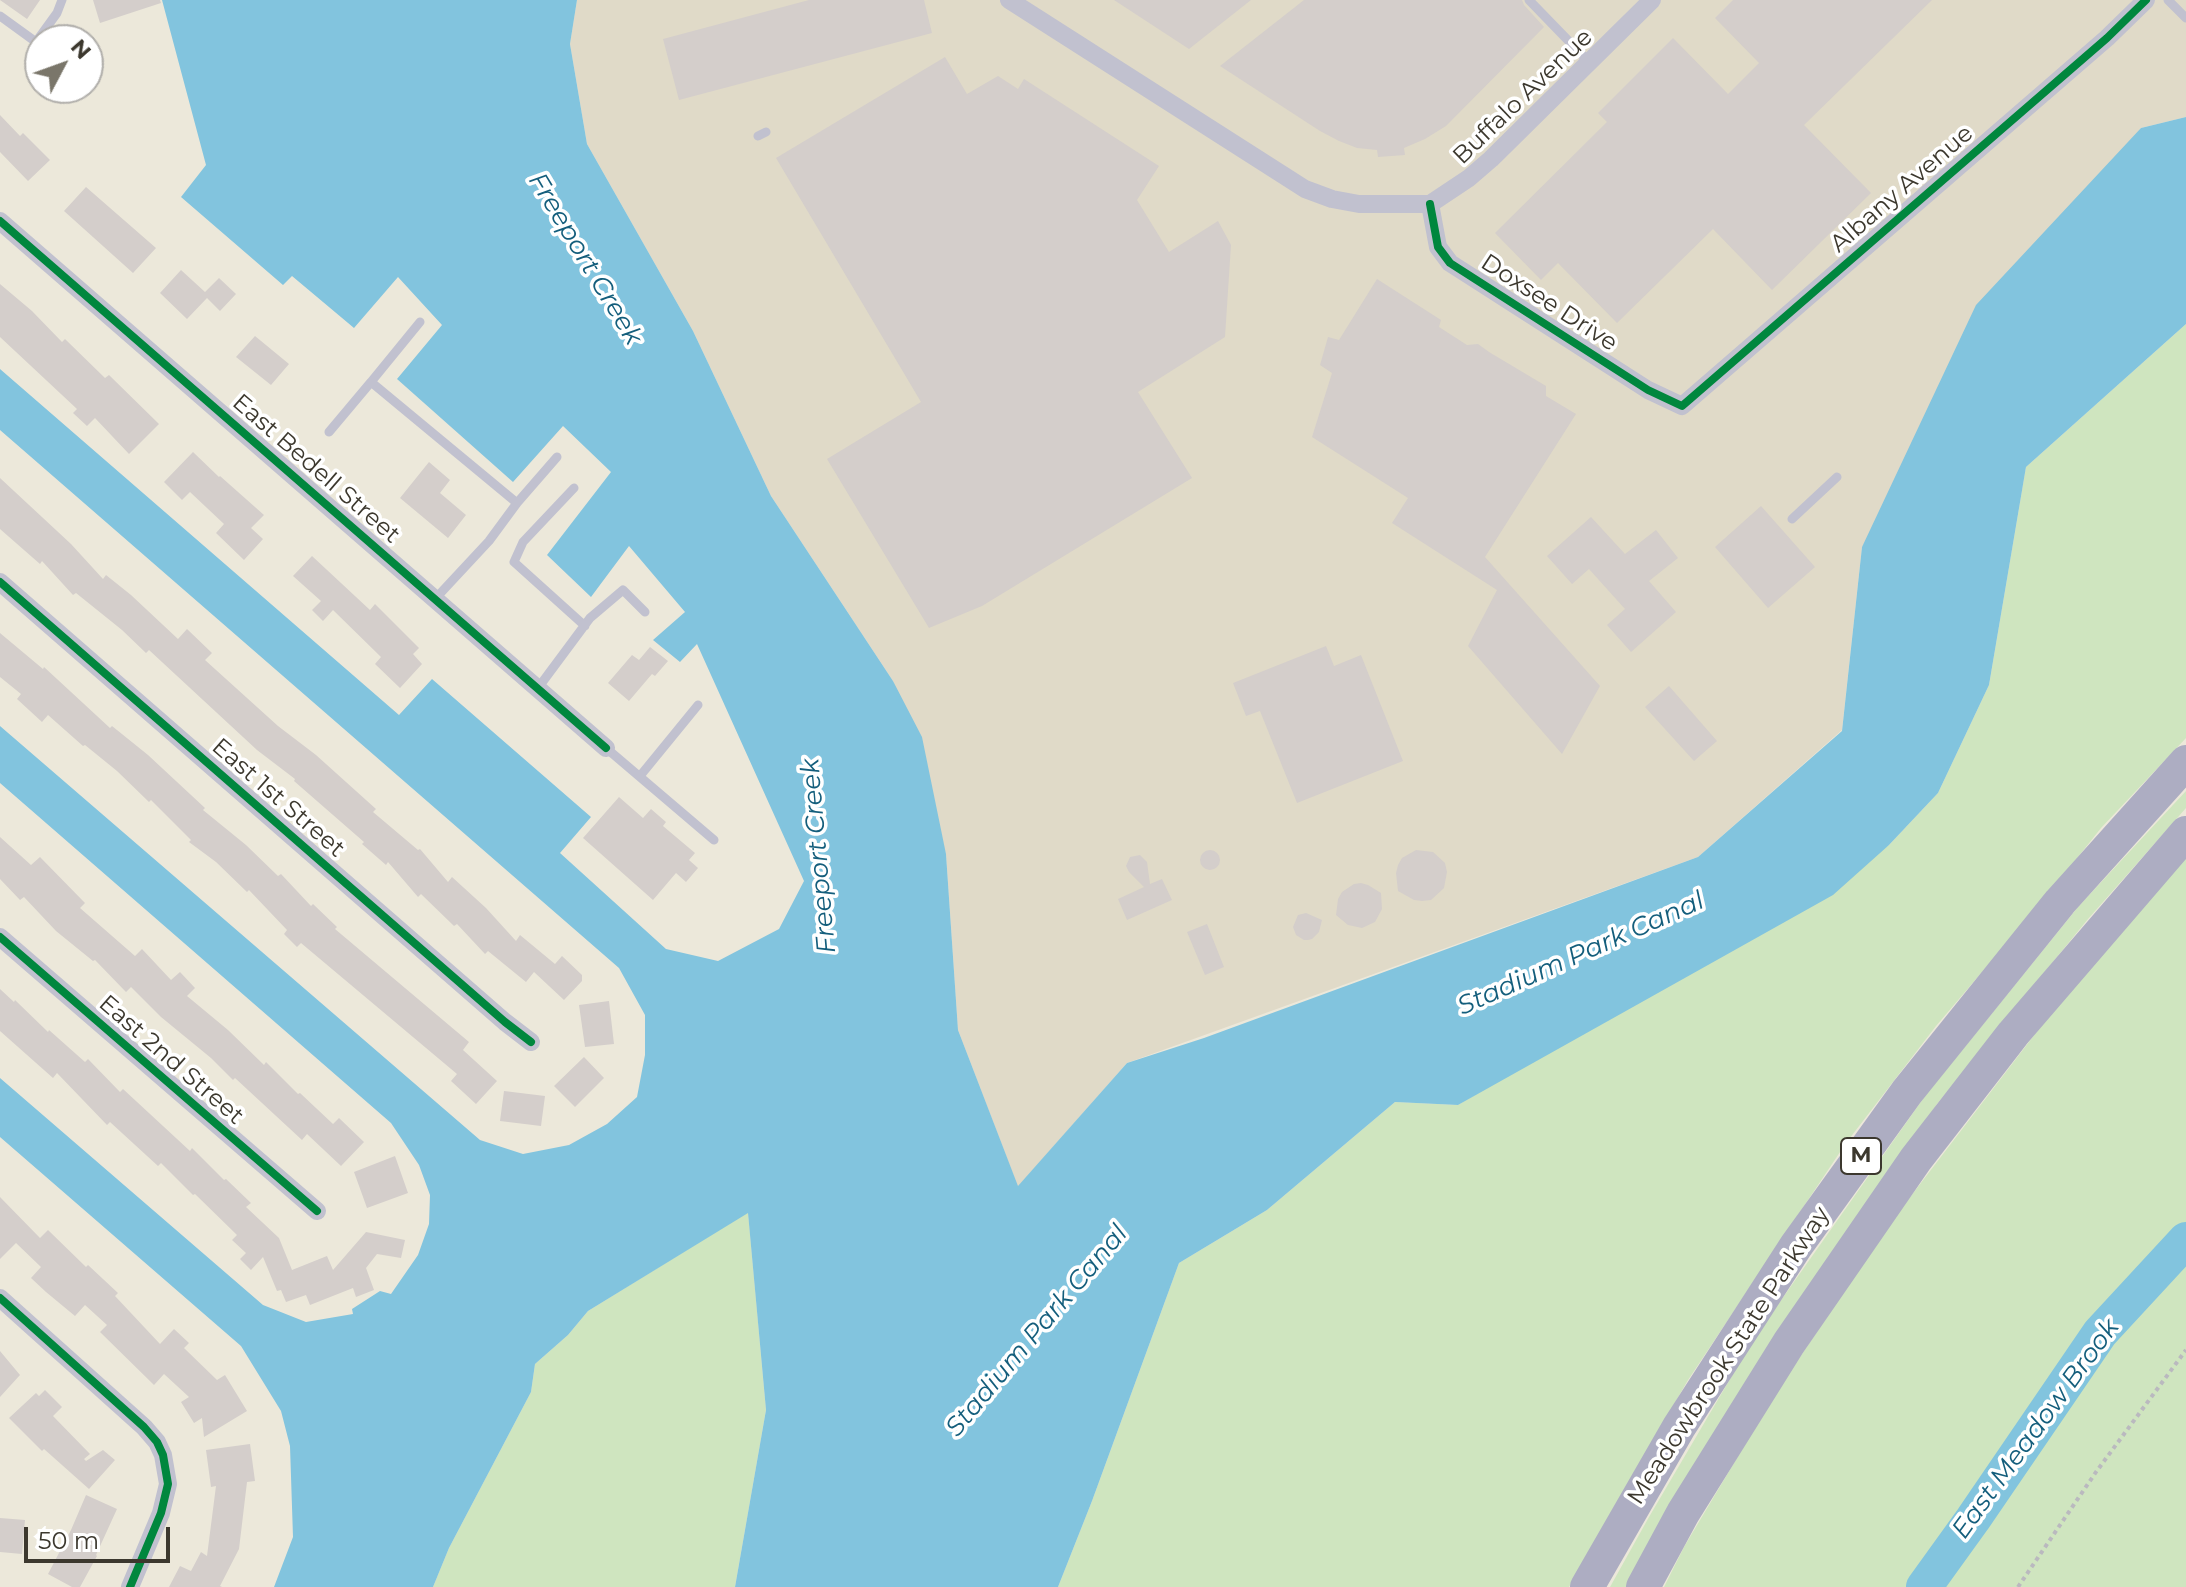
<!DOCTYPE html>
<html>
<head>
<meta charset="utf-8">
<style>
  body { margin:0 }
  #map { position:relative; width:2186px; height:1587px; overflow:hidden; background:#ece8da; font-family:Montserrat,sans-serif }
  canvas { display:block }
  .north { position:absolute; left:24px; top:24px; width:80px; height:80px; box-sizing:border-box; background:#fff; border:2px solid #b1afab; border-radius:50%; rotate:49deg; font-size:22px; font-weight:700; line-height:32px; text-align:center; color:#3c382e }
  .north::after { content:''; display:block; margin:auto; width:28px; height:36px; background:#7a766a; clip-path:polygon(50% 0,100% 100%,50% 72%,0 100%) }
  .scale { position:absolute; left:24px; top:1527px; width:146px; height:36px; box-sizing:border-box; border:4px solid #3c382e; border-top:0; padding-left:10px; font-size:24px; line-height:28px; white-space:nowrap; color:#3c382e; -webkit-text-stroke:6px #fff; paint-order:stroke }
</style>
</head>
<body>
<div id="map">
<canvas width="2186" height="1587"></canvas>
<div class="north">N</div>
<div class="scale">50 m</div>
</div>
<script>
const ctx = document.querySelector('canvas').getContext('2d');
ctx.lineJoin = 'round';
function fill(path, color) {
  ctx.fillStyle = color;
  ctx.fill(path, 'evenodd');
}
function toPath(rows) {
  const path = new Path2D();
  for (const r of rows) {
    if (r.length === 3) {
      path.moveTo(r[0] + r[2], r[1]);
      path.arc(r[0], r[1], r[2], 0, 2 * Math.PI);
      continue;
    }
    path.moveTo(r[0], r[1]);
    for (let i = 2; i < r.length; i += 2) path.lineTo(r[i], r[i + 1]);
  }
  return path;
}
function strokePath(path, color, width, dash) {
  ctx.strokeStyle = color;
  ctx.lineWidth = width;
  ctx.lineCap = dash ? 'butt' : 'round';
  ctx.setLineDash(dash || []);
  ctx.stroke(path);
}
function label(font, color, halo, rows, align = 'center') {
  ctx.font = font + ' Montserrat,sans-serif';
  ctx.lineWidth = 7;
  ctx.setLineDash([]);
  ctx.textBaseline = 'middle';
  ctx.strokeStyle = halo;
  ctx.fillStyle = color;
  for (const [text, x, y, turn = 0] of rows) {
    ctx.save();
    ctx.translate(x, y);
    ctx.rotate((+turn || 0) * Math.PI / 180);
    ctx.textAlign = isNaN(turn) ? turn : align;
    if (halo) ctx.strokeText(text, 0, 0);
    ctx.fillText(text, 0, 0);
    ctx.restore();
  }
}
const industrial = toPath([
  [577,0,2186,0,2186,117,2141,128,1862,547,1842,730,1698,857,1127,1063,1018,1187,958,1030,946,854,893,681,771,496,693,331,587,144,570,44]
]);
const green = toPath([
  [2186,324,2186,738,2101,828,2051,891,1936,1026,1846,1143,1688,1380,1569,1587,1058,1587,1092,1501,1179,1263,1267,1210,1395,1102,1458,1105,1889,845,1938,793,1989,685,2026,467],
  [2186,791,2186,808,2088,919,1937,1104,1627,1587,1610,1587,1649,1517,1753,1340,1925,1096,2078,907],
  [2186,856,2186,1587,1664,1587,1684,1547,1775,1394,1891,1222,2045,1021],
  [748,1212,766,1410,735,1587,433,1587,449,1548,531,1392,535,1364,568,1335,588,1311]
]);
const water = toPath([
  [162,0,577,0,570,44,587,144,693,331,771,496,893,681,922,737,946,854,958,1030,1018,1186,1127,1063,1204,1038,1698,857,1842,731,1862,547,1976,305,2141,128,2186,117,2186,324,2026,467,1989,685,1938,793,1889,845,1833,895,1458,1105,1395,1102,1267,1210,1179,1263,1092,1501,1058,1587,735,1587,766,1410,748,1213,588,1311,568,1335,535,1364,531,1392,449,1548,433,1587,274,1587,293,1537,290,1446,281,1411,241,1346,0,1137,0,1078,263,1305,306,1322,353,1314,352,1309,380,1291,391,1294,418,1255,429,1224,430,1195,419,1165,391,1123,0,783,0,726,480,1140,523,1154,569,1145,607,1124,637,1097,645,1055,645,1015,619,968,0,430,0,369,399,715,432,679,591,817,560,853,666,949,718,961,779,929,804,881,697,644,680,662,653,640,685,612,629,546,591,597,547,555,611,472,563,426,513,482,397,379,442,325,398,277,354,328,292,276,283,285,181,197,206,165]
]);
const river = toPath([
  [1924,1587,1973,1519,2100,1333,2186,1240]
]);
const building = toPath([
  [0,0,40,0,27,19],
  [93,0,160,0,161,3,100,23],
  [809,0,924,0,932,33,679,100,663,39],
  [1114,0,1251,0,1189,49],
  [1304,0,1522,0,1524,5,1544,27,1446,126,1425,139,1404,148,1405,155,1378,157,1377,150,1357,148,1339,141,1320,131,1220,66],
  [1733,0,1932,0,1804,125,1871,193,1772,290,1713,229,1617,323,1558,263,1541,280,1495,233,1607,122,1598,113,1673,38,1728,94,1759,63,1715,18],
  [945,57,967,94,998,76,1018,89,1024,79,1159,166,1137,200,1169,252,1218,221,1231,245,1225,337,1138,392,1192,478,982,606,929,628,827,459,921,402,776,158],
  [0,115,20,136,23,133,50,160,28,181,0,152],
  [86,187,156,248,133,273,64,211],
  [181,270,205,292,219,278,236,294,220,311,207,298,187,319,160,293],
  [1377,279,1441,320,1439,327,1467,345,1478,344,1489,352,1546,386,1546,396,1576,414,1485,557,1600,686,1562,754,1468,646,1497,590,1392,523,1408,498,1312,437,1332,373,1320,365,1328,337,1339,340],
  [0,284,32,311,62,342,65,339,105,378,109,375,159,424,129,454,95,418,87,426,73,413,77,409,0,337],
  [255,336,289,364,271,385,236,357],
  [193,452,219,477,220,476,264,515,251,528,263,539,244,560,216,533,224,524,190,492,182,500,164,482],
  [429,462,450,480,440,493,466,515,448,538,400,498],
  [0,478,71,544,103,579,106,575,131,595,178,639,187,629,212,653,205,660,278,726,316,755,376,809,373,812,418,850,420,849,448,882,452,877,486,908,516,941,520,935,555,964,562,956,582,975,582,981,564,1000,534,972,526,982,488,951,485,954,457,924,454,926,421,894,418,897,388,862,386,865,362,844,364,842,294,781,295,779,257,750,149,650,146,653,122,630,76,593,73,595,42,561,40,564,0,529],
  [1761,506,1815,567,1768,608,1715,547],
  [1591,517,1625,554,1656,530,1678,558,1649,581,1676,612,1631,652,1607,625,1625,609,1589,569,1572,584,1547,556],
  [312,556,370,610,375,604,419,648,413,654,422,664,400,688,375,664,381,657,333,610,323,621,312,610,321,601,293,576],
  [0,633,43,669,44,667,110,728,112,726,148,755,205,808,203,810,246,845,278,876,281,874,311,906,313,904,337,927,335,929,469,1042,463,1050,497,1081,476,1104,451,1081,457,1074,301,943,297,947,284,934,287,930,249,890,247,892,216,862,189,842,191,840,151,800,149,802,117,771,85,745,83,746,48,715,42,722,17,699,21,694,0,677],
  [1326,646,1334,666,1361,655,1403,761,1297,803,1260,711,1246,716,1233,683],
  [650,647,668,661,655,676,652,674,629,701,608,683,632,655,639,660],
  [1669,686,1717,741,1694,761,1645,707],
  [619,797,643,818,651,809,666,822,663,826,695,853,689,860,698,868,686,882,676,873,653,900,583,838],
  [0,837,31,865,40,857,85,903,80,908,135,956,142,949,171,980,180,972,195,988,187,996,228,1030,264,1065,266,1062,298,1094,300,1093,333,1124,339,1118,364,1142,341,1166,307,1134,302,1140,235,1078,233,1080,211,1058,161,1017,131,987,126,992,95,960,93,961,56,931,24,897,20,900,0,879],
  [1210,860,10],
  [1416,850,1433,852,1445,863,1447,872,1444,888,1431,900,1422,901,1414,900,1398,891,1396,873,1398,865,1402,858],
  [1140,855,1147,862,1150,884,1162,879,1172,900,1127,920,1118,899,1144,887,1129,872,1126,866,1130,857],
  [1361,883,1368,885,1381,893,1382,909,1375,922,1362,928,1348,925,1336,915,1338,899,1342,892,1354,884],
  [1306,913,1322,920,1319,932,1312,939,1308,940,1304,940,1296,935,1293,927,1298,915],
  [1207,924,1224,967,1205,975,1187,932],
  [0,989,14,1002,15,1000,48,1032,49,1030,85,1062,88,1059,120,1092,123,1089,190,1151,192,1148,224,1180,226,1179,251,1203,246,1207,279,1238,292,1270,327,1256,333,1270,366,1232,405,1240,401,1258,377,1254,366,1268,374,1290,356,1297,353,1288,310,1305,306,1295,286,1302,281,1290,277,1291,263,1257,251,1270,240,1259,246,1253,232,1240,237,1235,195,1194,193,1195,161,1163,158,1166,110,1122,107,1125,57,1073,53,1078,0,1031],
  [609,1001,614,1044,585,1047,579,1005],
  [584,1057,604,1078,575,1107,554,1086],
  [504,1091,545,1096,541,1126,500,1121],
  [395,1156,408,1193,367,1208,354,1172],
  [0,1197,40,1238,48,1230,86,1267,88,1265,118,1293,115,1296,160,1344,174,1329,189,1343,184,1348,217,1380,225,1375,247,1411,204,1437,202,1418,194,1423,181,1402,189,1397,164,1374,154,1385,100,1332,107,1325,85,1305,75,1316,46,1292,31,1278,41,1267,16,1243,0,1259],
  [0,1351,20,1375,0,1397],
  [45,1390,62,1407,53,1416,90,1454,84,1459,86,1461,103,1450,115,1460,89,1489,44,1449,42,1451,9,1418,36,1393,39,1396],
  [250,1444,255,1481,247,1482,239,1549,220,1586,222,1587,169,1587,180,1566,191,1571,201,1552,207,1556,216,1486,211,1487,206,1450],
  [86,1495,117,1509,96,1555,97,1556,80,1587,72,1587,48,1574,71,1530],
  [0,1518,25,1520,22,1554,0,1552]
]);
const path = toPath([
  [2018,1587,2096,1472,2186,1350]
]);
const lane = toPath([
  [1529,0,1589,62],
  [2168,0,2186,18],
  [0,16,36,42,57,13,62,0],
  [758,136,766,132],
  [420,322,371,382,517,503,489,541,435,599],
  [329,432,371,382],
  [574,488,523,542,514,562,585,626],
  [517,503,557,457],
  [1792,519,1837,477],
  [538,688,590,618,623,590,645,612],
  [606,748,714,840],
  [640,776,698,705]
]);
const street = toPath([
  [1009,0,1305,189,1332,199,1359,204,1430,204,1469,178,1491,159,1652,0],
  [1430,204,1438,247,1450,263,1648,390,1682,406,2107,38,2146,0],
  [0,221,606,748],
  [0,582,505,1022,531,1042],
  [0,937,317,1211],
  [0,1298,144,1427,157,1442,163,1455,168,1484,161,1513,130,1587]
]);
const highway = toPath([
  [1587,1587,1679,1427,1796,1246,1907,1092,2060,902,2186,762],
  [1643,1587,1683,1513,1789,1343,1916,1159,2013,1034,2186,833]
]);
const cycleway = toPath([
  [1430,204,1438,247,1450,263,1648,390,1682,406,2107,38,2146,0],
  [0,221,606,748],
  [0,582,505,1022,531,1042],
  [0,937,317,1211],
  [0,1298,144,1427,157,1442,163,1455,168,1484,161,1513,130,1587]
]);
const shields = [
  [1861,1156,40]
];
const shieldNames = [
  ["M",1861,1156]
];
const streetNames = [
  ["Buffalo Avenue",1523,97,-44],
  ["Albany Avenue",1902,189,-41],
  ["Doxsee Drive",1549,303,33],
  ["East Bedell Street",316,469,41],
  ["East 1st Street",278,798,41],
  ["East 2nd Street",171,1060,41],
  ["Meadowbrook State Parkway",1729,1356,-57]
];
const waterNames = [
  ["Freeport Creek",585,259,59],
  ["Freeport Creek",819,856,-95],
  ["Stadium Park Canal",1581,954,-24],
  ["Stadium Park Canal",1037,1331,-50],
  ["East Meadow Brook",2036,1429,-54]
];
fill(industrial, '#e0dac8');
fill(green, '#cfe5bf');
fill(water, '#82c4de');
strokePath(river, '#82c4de', 36);
fill(building, '#d4cecb');
strokePath(path, '#bab9bf', 4, [4, 4]);
strokePath(lane, '#c1c1cf', 9);
strokePath(street, '#c1c1cf', 18);
strokePath(highway, '#adadc2', 34);
strokePath(cycleway, '#00873e', 8);
for (const [x, y, w] of shields) {
  const box = new Path2D();
  box.roundRect(x - w / 2, y - 18, w, 36, 6);
  ctx.fillStyle = '#fff';
  ctx.fill(box);
  strokePath(box, '#3c382e', 2);
}
label('bold 22px', '#3c382e', null, shieldNames);
label('24px', '#3c382e', '#fff', streetNames);
label('italic 26px', '#145e7c', '#fff', waterNames);
</script>
</body>
</html>
